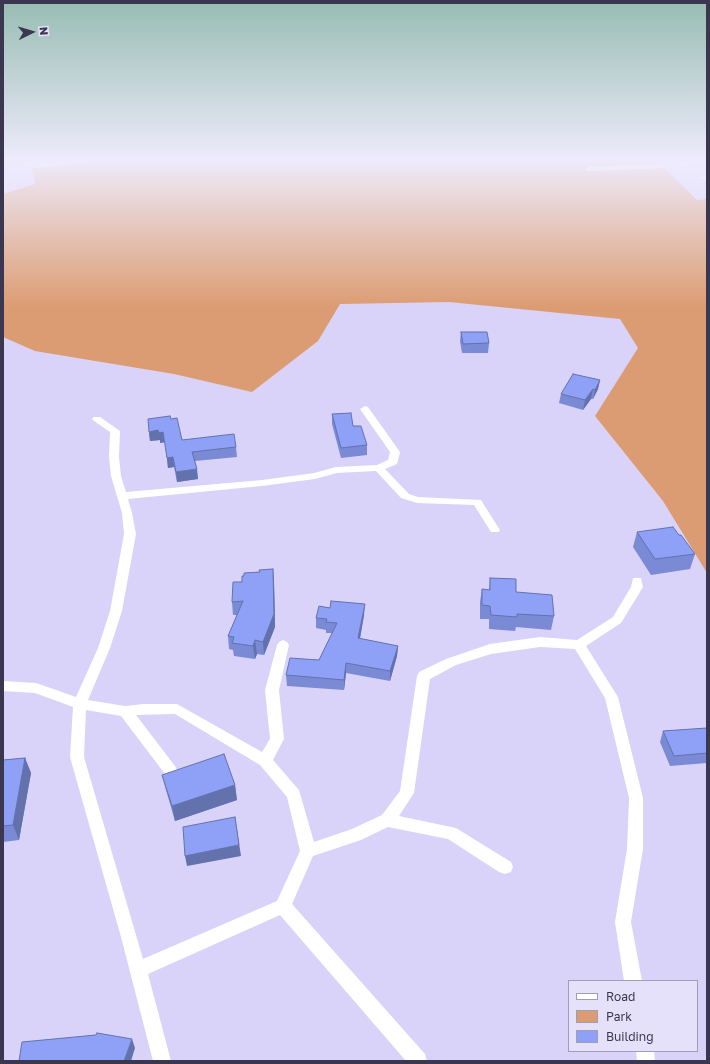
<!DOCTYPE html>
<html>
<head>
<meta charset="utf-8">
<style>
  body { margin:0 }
  #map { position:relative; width:710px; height:1064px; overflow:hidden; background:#d9d2f9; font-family:"Golos Text",sans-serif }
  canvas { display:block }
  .frame { position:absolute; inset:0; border:4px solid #3c3751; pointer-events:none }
  .legend { position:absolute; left:568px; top:980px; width:130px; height:72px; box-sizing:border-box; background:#e6e1fb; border:1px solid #a29db7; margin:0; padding:5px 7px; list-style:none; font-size:12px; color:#3c3751 }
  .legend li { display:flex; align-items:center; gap:8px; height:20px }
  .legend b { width:20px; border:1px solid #a29db7 }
  .north { position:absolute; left:12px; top:12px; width:40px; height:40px; -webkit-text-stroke:3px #e6e1fb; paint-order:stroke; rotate:85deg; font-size:11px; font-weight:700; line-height:16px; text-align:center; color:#3c3751 }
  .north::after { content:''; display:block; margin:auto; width:14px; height:18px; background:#3c3751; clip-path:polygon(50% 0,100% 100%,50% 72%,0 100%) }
</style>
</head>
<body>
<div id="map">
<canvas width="710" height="1064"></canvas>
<div class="frame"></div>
<ul class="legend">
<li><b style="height:5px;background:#fff"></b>Road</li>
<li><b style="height:11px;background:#dc9c73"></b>Park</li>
<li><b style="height:11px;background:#8ea1f7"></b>Building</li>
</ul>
<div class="north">N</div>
</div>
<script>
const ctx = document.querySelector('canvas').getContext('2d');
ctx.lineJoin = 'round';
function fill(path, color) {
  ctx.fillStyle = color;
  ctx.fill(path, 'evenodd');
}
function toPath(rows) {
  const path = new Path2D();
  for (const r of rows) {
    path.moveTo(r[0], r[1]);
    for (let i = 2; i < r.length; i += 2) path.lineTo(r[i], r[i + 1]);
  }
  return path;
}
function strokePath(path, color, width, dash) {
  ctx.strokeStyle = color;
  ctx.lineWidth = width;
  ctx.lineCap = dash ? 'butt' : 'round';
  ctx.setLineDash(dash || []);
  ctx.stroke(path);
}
const green = toPath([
  [106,159,686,159,687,160,657,161,697,200,707,199,707,573,663,501,595,416,638,348,620,319,449,302,340,304,318,341,252,392,174,374,35,351,3,337,3,194,35,184,32,168]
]);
const minor = toPath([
  [17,159,23,159,29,163,39,164,89,159,103,159,100,161,39,168,25,165,17,159],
  [700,159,707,159,707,161,667,168,588,171,585,169,588,167,667,164,700,159],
  [707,176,707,180,700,178,701,177,707,176],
  [365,406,368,407,400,452,397,464,385,469,409,494,418,497,481,500,500,530,499,532,491,532,474,505,417,503,401,498,376,471,337,473,315,479,262,486,128,499,132,513,136,534,122,611,110,648,88,700,125,706,143,704,177,704,262,752,270,739,265,690,277,645,279,642,283,640,287,642,289,645,279,690,284,739,273,760,299,790,314,842,352,829,382,815,400,791,417,676,419,672,446,659,490,644,540,637,577,640,613,617,631,587,633,578,641,578,643,587,621,623,586,646,618,697,643,798,643,849,631,922,642,981,624,981,615,922,627,849,629,798,605,698,575,649,540,647,491,654,456,665,430,679,414,793,399,816,456,828,511,862,513,867,511,872,505,874,499,872,448,839,388,827,361,840,313,856,292,904,425,1054,427,1061,406,1061,280,915,148,974,171,1061,153,1061,121,937,70,757,73,707,35,693,3,691,3,681,36,683,76,697,98,648,110,611,124,534,122,513,111,476,109,457,110,432,94,421,92,419,94,417,100,417,120,431,119,457,121,476,126,492,262,480,314,473,336,467,377,465,388,460,390,452,360,409,365,406],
  [86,710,121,716,165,774,170,776,175,774,177,770,175,766,136,715,175,714,260,765,287,797,300,851,277,901,143,959,84,757,86,710],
  [636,1051,654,1051,655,1061,637,1061,636,1051]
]);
const wall = toPath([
  [461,332,489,343,488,353,462,353,460,341],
  [600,380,598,389,593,399,591,399,583,410,559,403,561,394],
  [332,414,353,426,367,445,367,455,341,458,332,424],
  [171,419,182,440,236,447,237,457,195,461,198,479,177,482,174,467,168,468,165,442,160,443,160,440,150,441,149,432],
  [637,532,679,535,695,554,690,569,651,575,633,547],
  [273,569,274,582,275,627,264,655,257,654,255,659,234,656,233,650,229,649,228,636,237,615,233,615,232,602,244,576],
  [490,578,516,592,554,616,551,630,516,627,515,631,489,629,489,619,480,619,480,602,482,589,489,590],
  [364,615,360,639,398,646,397,656,390,681,346,673,344,690,287,686,286,675,319,660,332,633,326,633,326,630,316,628,316,618],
  [707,729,707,763,670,766,660,742,663,731],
  [25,758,31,773,19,840,3,842,3,760],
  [162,775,235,785,237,800,175,821,166,790]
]);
const shadedWall = toPath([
  [600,380,598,389,593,399,595,390],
  [593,389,591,399,583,410,585,400],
  [158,430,163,432,165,442,160,443,160,440,150,441,149,432],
  [173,457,174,467,168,468,167,458],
  [197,469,198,479,177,482,176,472],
  [273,569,274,582,275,627,264,655,263,642],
  [365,604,364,615,358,649,358,638],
  [255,640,257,654,255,659,253,646],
  [398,646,397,656,390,681,390,671],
  [346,663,346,673,344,690,344,680],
  [25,758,31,773,19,840,13,825],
  [235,785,237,800,175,821,172,806],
  [235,817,241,856,187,866,185,856],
  [132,1039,135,1048,131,1061,124,1061]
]);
const building = toPath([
  [461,332,487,332,489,343,463,344,461,332],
  [573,374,600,380,595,390,593,389,585,400,561,394,573,374],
  [351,413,353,426,361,426,367,445,341,448,332,414,351,413],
  [170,416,171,419,177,418,182,440,234,434,236,447,192,452,197,469,176,472,173,457,167,458,163,432,159,433,158,430,149,432,148,419,170,416],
  [673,527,679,535,681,535,695,554,655,559,637,532,673,527],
  [273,569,274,614,263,642,255,640,253,646,232,643,234,637,228,636,243,601,232,602,233,582,242,582,242,576,244,576,244,573,260,572,259,570,273,569],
  [490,578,516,579,516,592,552,595,554,616,517,614,517,617,491,615,490,606,482,605,482,589,490,590,490,578],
  [331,601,365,604,358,638,398,646,390,671,346,663,344,680,286,675,290,658,319,660,337,623,326,622,327,619,316,618,319,606,330,608,331,601],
  [707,728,707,753,674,756,663,731,707,728],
  [224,754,235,785,172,806,162,775,224,754],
  [25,758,13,825,3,826,3,760,25,758],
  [235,817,239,845,185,856,183,827,235,817],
  [97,1033,132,1039,124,1061,19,1061,22,1042,96,1035,97,1033]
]);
fill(green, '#dc9c73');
fill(minor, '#fff');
fill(wall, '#7a8ad4');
fill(shadedWall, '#6371ad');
fill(building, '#8ea1f7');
strokePath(building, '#6371ad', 1);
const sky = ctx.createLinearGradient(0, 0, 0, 307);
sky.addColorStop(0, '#97bcb2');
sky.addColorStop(0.52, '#eeebfc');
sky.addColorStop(1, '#eeebfc00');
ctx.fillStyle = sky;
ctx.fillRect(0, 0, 710, 307);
</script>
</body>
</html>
